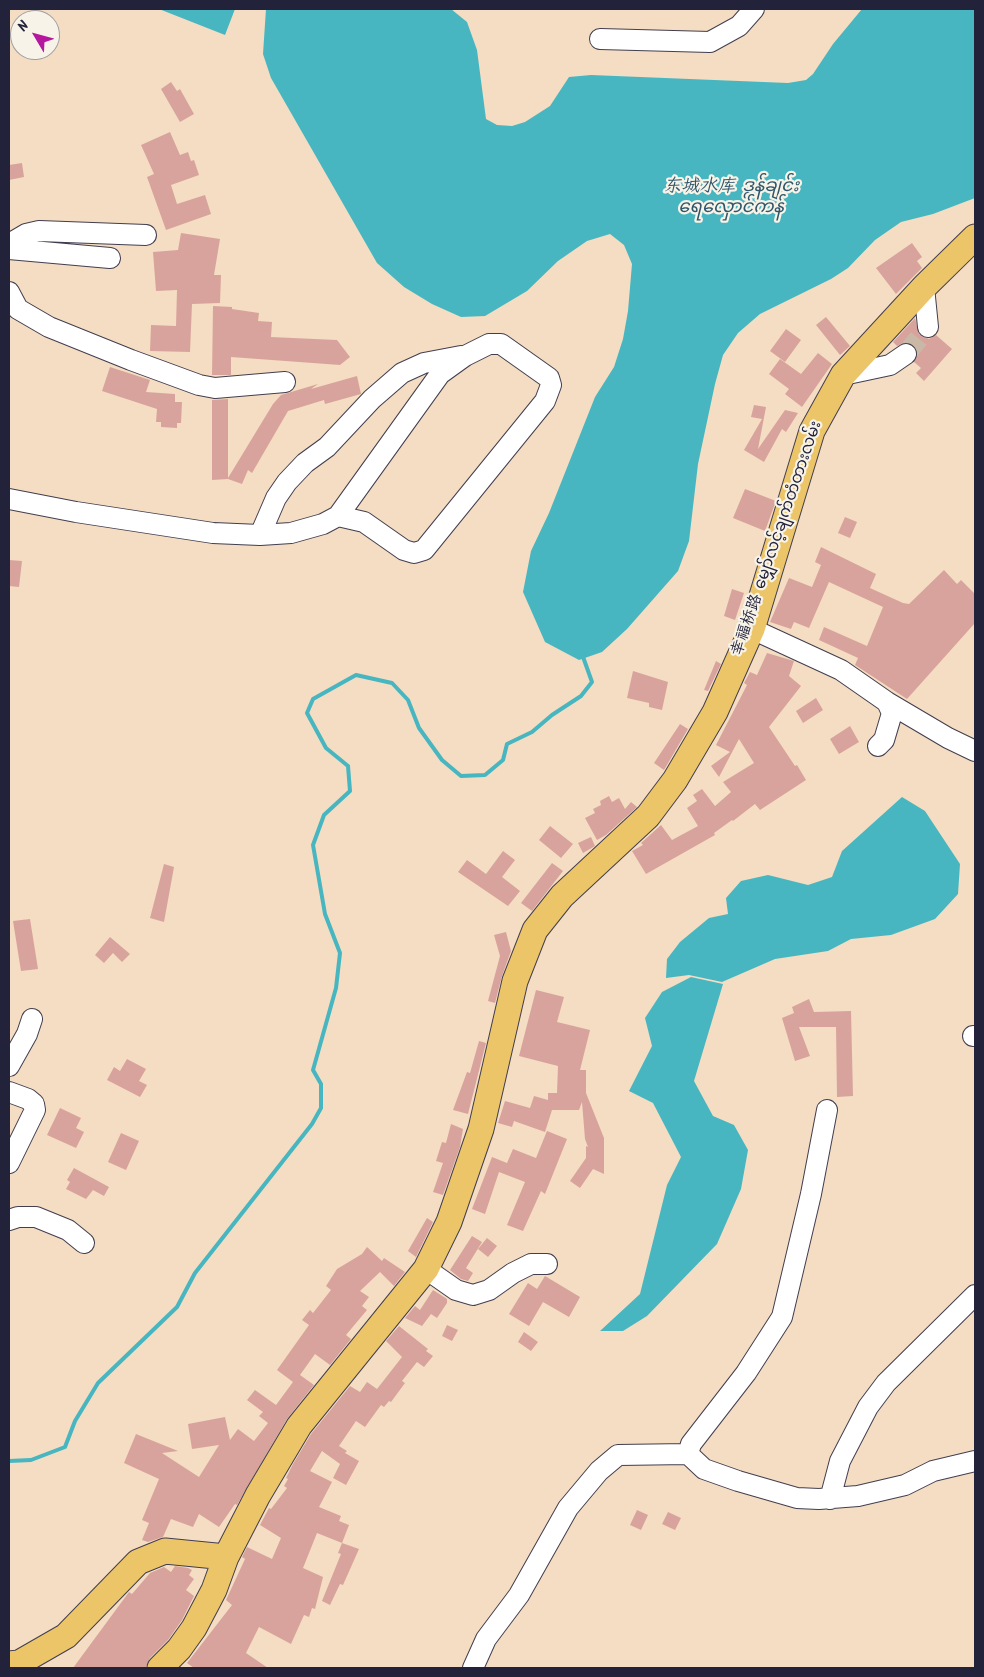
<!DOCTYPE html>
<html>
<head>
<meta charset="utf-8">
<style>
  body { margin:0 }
  #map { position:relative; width:984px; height:1677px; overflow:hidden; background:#f4ddc2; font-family:Kalam,sans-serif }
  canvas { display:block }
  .frame { position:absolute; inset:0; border:10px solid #22223b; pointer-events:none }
  .north { position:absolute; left:10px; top:10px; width:50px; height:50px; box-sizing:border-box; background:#f7f3e8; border:1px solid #a29fa3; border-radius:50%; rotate:307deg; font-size:14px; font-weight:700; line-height:20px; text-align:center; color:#22223b }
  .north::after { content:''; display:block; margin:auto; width:18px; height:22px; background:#b5179e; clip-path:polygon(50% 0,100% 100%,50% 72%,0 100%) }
</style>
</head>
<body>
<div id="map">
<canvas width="984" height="1677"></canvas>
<div class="frame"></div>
<div class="north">N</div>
</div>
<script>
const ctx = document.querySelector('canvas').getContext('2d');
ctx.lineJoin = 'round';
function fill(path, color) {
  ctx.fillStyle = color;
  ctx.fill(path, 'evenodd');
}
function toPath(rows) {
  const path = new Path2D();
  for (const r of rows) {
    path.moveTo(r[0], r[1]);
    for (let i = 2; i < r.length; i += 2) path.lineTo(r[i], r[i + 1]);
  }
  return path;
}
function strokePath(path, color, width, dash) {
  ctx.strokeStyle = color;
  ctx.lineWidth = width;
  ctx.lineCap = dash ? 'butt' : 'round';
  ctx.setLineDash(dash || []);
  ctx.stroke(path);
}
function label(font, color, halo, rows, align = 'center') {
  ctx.font = font + ' Kalam,"LXGW WenKai TC","Noto Sans Myanmar",sans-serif';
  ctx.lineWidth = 4.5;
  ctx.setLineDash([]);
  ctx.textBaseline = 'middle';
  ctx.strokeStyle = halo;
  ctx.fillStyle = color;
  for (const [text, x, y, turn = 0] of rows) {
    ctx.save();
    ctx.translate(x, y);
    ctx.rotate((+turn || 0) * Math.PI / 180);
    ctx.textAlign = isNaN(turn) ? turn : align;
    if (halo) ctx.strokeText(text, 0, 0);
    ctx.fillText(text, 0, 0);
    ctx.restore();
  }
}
const water = toPath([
  [159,9,235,9,225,35],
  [266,9,451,9,467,22,477,50,486,119,497,125,512,126,525,122,550,106,569,77,591,75,788,83,806,80,813,74,833,44,862,9,975,9,975,198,933,214,901,222,875,240,848,268,831,279,760,314,738,333,723,355,715,384,698,464,689,541,678,571,627,629,602,652,579,660,545,642,523,592,531,551,549,513,595,397,614,367,623,339,628,311,632,264,624,245,610,234,587,241,558,261,527,291,485,316,461,317,432,304,404,287,377,263,271,78,263,54],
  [902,797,925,811,960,864,958,894,935,919,891,935,851,939,828,951,775,959,722,982,689,975,666,978,667,959,680,942,709,918,728,914,726,898,741,881,768,875,808,885,832,877,842,851],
  [691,977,723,984,694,1081,713,1116,734,1125,748,1150,741,1189,717,1244,647,1316,623,1331,600,1331,640,1294,667,1185,681,1157,653,1103,629,1091,652,1046,645,1018,662,992]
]);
const stream = toPath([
  [9,1461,31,1460,65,1447,75,1421,98,1383,177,1307,195,1273,312,1124,321,1108,321,1084,313,1070,336,988,340,953,325,914,313,845,324,815,350,791,348,766,326,748,307,713,313,699,356,675,392,683,408,700,419,728,442,760,461,776,485,775,503,760,507,744,532,732,552,715,581,696,592,682,582,654]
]);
const building = toPath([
  [171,82,177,91,180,89,194,114,180,122,161,89],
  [170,132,180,155,188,152,191,161,194,160,199,175,171,185,177,204,205,195,211,214,166,230,147,177,154,174,141,145],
  [22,163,24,177,9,180,9,165],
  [181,233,220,239,214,275,221,275,220,303,192,304,190,352,150,351,151,325,176,326,177,290,156,291,153,252,178,250],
  [912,243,922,257,917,261,922,268,896,294,876,268],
  [213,306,232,307,232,309,259,313,258,321,272,322,271,337,337,340,350,357,340,365,231,357,231,375,212,375],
  [826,317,850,346,840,355,816,325],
  [915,318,919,334,929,339,936,335,952,349,924,381,916,373,921,368,914,362,918,354,915,347,906,342,897,346,893,342],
  [786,329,801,340,785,362,770,351],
  [818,353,832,364,802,407,785,394,789,389,769,374,780,359,801,374],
  [110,367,150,380,146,392,175,394,175,402,182,402,181,423,177,423,177,428,161,427,161,422,156,422,157,409,102,391],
  [357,376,361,394,325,404,324,400,288,411,252,473,248,470,242,484,228,479,212,480,212,400,228,399,228,478,273,404,281,395,318,384,311,389],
  [754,405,766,407,758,449,785,410,798,413,786,432,782,429,764,462,744,450,762,419,751,417],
  [745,489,776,501,765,531,733,518],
  [845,517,857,522,850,538,838,533],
  [821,547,876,574,870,588,903,603,909,604,944,570,957,584,961,580,975,594,975,623,907,699,855,665,858,658,819,640,824,627,867,646,883,607,829,582,809,628,794,622,791,629,770,622,789,578,812,587,821,565,815,562],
  [9,560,22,561,19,587,9,586],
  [732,589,744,593,735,620,724,616],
  [767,653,794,661,789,676,801,686,769,727,795,766,797,765,806,780,760,810,755,804,733,821,732,820,714,833,715,835,646,874,632,851,643,845,641,843,661,825,672,840,698,826,687,808,697,801,693,795,702,789,715,806,731,792,723,782,754,763,739,739,719,777,711,766,730,752,716,745,747,685,744,683,750,672,757,675],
  [716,661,721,664,708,691,704,690],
  [633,671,668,682,662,710,649,707,649,703,627,698],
  [816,698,823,710,803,723,796,711],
  [680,724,688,729,664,770,654,763],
  [850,726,859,742,839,754,830,739],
  [609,796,612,802,619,798,625,809,631,802,637,807,606,835,597,840,585,818,595,813,593,809,601,805,600,801],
  [550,826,573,844,561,858,539,840],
  [591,837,595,846,583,853,578,843],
  [503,851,515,860,502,877,520,891,508,906,458,872,467,860,486,874],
  [552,863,563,871,532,911,521,903],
  [164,864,174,867,164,922,150,918],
  [30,919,38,969,21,971,13,921],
  [506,932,511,951,502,976,495,1003,488,1001,500,956,494,935],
  [110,937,130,954,122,962,113,953,104,963,95,955],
  [536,990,564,997,557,1022,590,1030,580,1070,586,1070,586,1093,604,1138,604,1174,593,1169,580,1188,570,1181,586,1158,586,1146,588,1147,585,1139,582,1102,579,1110,552,1110,545,1132,514,1121,512,1127,498,1123,505,1101,530,1108,534,1096,548,1100,548,1093,557,1093,558,1066,519,1056],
  [809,999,814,1012,851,1011,853,1096,837,1097,836,1027,799,1027,810,1056,795,1061,782,1018,794,1013,792,1007],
  [479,1041,486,1043,468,1114,453,1110,467,1072,470,1073],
  [127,1059,146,1069,139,1081,147,1085,140,1097,107,1080,114,1067,120,1071],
  [60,1108,81,1118,76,1128,84,1132,76,1148,47,1135],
  [451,1124,463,1129,460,1147,443,1195,433,1192,443,1163,436,1161,442,1142,446,1143],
  [547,1131,567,1139,545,1194,541,1191,523,1231,507,1225,525,1182,499,1172,485,1214,472,1209,492,1157,507,1163,513,1149,536,1158],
  [121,1133,139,1141,126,1170,108,1162],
  [74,1168,109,1187,104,1196,93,1190,86,1199,66,1189,70,1182,67,1180],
  [427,1218,433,1222,416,1257,408,1251],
  [472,1236,482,1242,466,1268,473,1273,468,1281,461,1279,450,1270],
  [487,1238,497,1246,488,1257,478,1249],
  [367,1247,382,1261,384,1258,405,1272,394,1286,380,1272,360,1291,369,1297,362,1306,367,1310,346,1335,351,1339,330,1365,315,1354,300,1375,314,1385,287,1419,237,1505,235,1504,219,1527,199,1514,193,1527,171,1519,163,1537,148,1542,142,1540,149,1523,142,1520,159,1479,124,1463,136,1434,178,1451,162,1453,199,1477,219,1445,192,1449,188,1424,225,1417,230,1440,238,1429,254,1441,268,1423,259,1416,263,1412,247,1400,255,1390,276,1405,293,1382,277,1370,309,1325,302,1320,310,1310,313,1313,331,1290,326,1286,337,1269,362,1254],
  [545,1276,580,1297,569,1317,543,1302,529,1326,509,1314,528,1283,537,1289],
  [433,1290,447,1299,447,1303,437,1318,431,1314,422,1326,405,1318,415,1306,420,1310],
  [447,1325,458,1330,452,1341,442,1336],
  [399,1326,428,1349,426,1351,433,1356,424,1367,417,1362,402,1381,405,1383,391,1402,389,1401,384,1407,381,1405,365,1427,356,1421,339,1446,347,1451,345,1453,359,1461,346,1485,333,1478,340,1464,322,1451,310,1471,332,1482,319,1507,341,1516,339,1521,349,1525,342,1543,359,1549,343,1585,340,1584,330,1605,322,1601,341,1554,338,1553,342,1543,317,1533,303,1568,323,1577,315,1609,312,1608,309,1617,304,1615,291,1644,259,1627,246,1653,268,1668,194,1668,187,1663,232,1605,226,1600,245,1559,242,1557,247,1547,272,1559,281,1538,260,1525,269,1508,271,1509,287,1488,284,1486,288,1479,286,1478,293,1464,311,1434,350,1386,360,1392,367,1382,377,1389,402,1357,386,1341],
  [524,1332,538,1342,531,1351,518,1342],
  [637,1510,648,1515,641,1530,630,1525],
  [668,1512,681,1518,675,1530,662,1524],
  [175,1566,188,1568,192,1570,189,1575,194,1579,186,1590,194,1596,182,1620,168,1640,150,1658,146,1668,73,1668,129,1592,132,1594,150,1573,164,1567,171,1572]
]);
const minorTunnel = toPath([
  [906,354,928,327]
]);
const minor = toPath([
  [600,39,710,42,739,26,754,9],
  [9,244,26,234,39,231,146,235],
  [9,249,110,258],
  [924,287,928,327],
  [9,292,18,309,49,327,131,360,199,385,215,388,285,382],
  [843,375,890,365,906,354],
  [9,499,76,512,213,533,260,535,291,533,323,524,338,516,440,374,465,356,489,344,501,344,549,378,551,385,545,401,424,550,414,553,404,550,364,522,338,516],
  [260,535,276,498,287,482,305,463,327,447,372,399,402,373,424,363,461,356],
  [752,629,841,670,887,702,948,738,975,751],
  [878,746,884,740,892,713,887,702],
  [973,1036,975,1036],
  [9,1066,27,1034,32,1019],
  [9,1092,28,1099,34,1104,35,1110,9,1163],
  [827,1110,811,1194,782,1317,746,1373,691,1444,688,1454,704,1469,738,1481,797,1498,819,1499,858,1496,905,1485,933,1471,975,1461],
  [9,1220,18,1217,36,1217,68,1230,84,1243],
  [426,1269,456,1290,473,1295,489,1290,513,1273,531,1264,547,1264],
  [830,1499,840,1461,868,1407,886,1383,975,1295],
  [473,1668,486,1639,519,1595,568,1508,599,1471,618,1455,688,1454]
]);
const major = toPath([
  [9,1664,19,1663,66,1636,138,1562,165,1551,226,1557],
  [160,1668,179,1649,194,1628,214,1590,226,1557,258,1495,299,1426,426,1269,449,1222,481,1129,515,981,535,930,562,896,648,816,675,780,715,712,752,629,812,431,843,375,924,287,975,237]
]);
const streetNames = [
  ["幸福桥路 မျှော်လင့်ချက်တံတားလမ်း",778,539,-71]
];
const waterNames = [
  ["东城水库 ဒွန်ချင်း",731,188],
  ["ရေလှောင်ကန်",731,209]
];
fill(water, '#47b6c0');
strokePath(stream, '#47b6c0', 4);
fill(building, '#d9a39d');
strokePath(minorTunnel, '#cab8a7', 20, [20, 10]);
strokePath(minor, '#423e4f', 22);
strokePath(major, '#423e4f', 27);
strokePath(minor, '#fff', 20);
strokePath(major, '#edc569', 25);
label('16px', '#22223b', '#f7f3e8', streetNames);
label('italic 18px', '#2f566a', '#f7f3e8', waterNames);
</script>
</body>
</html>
